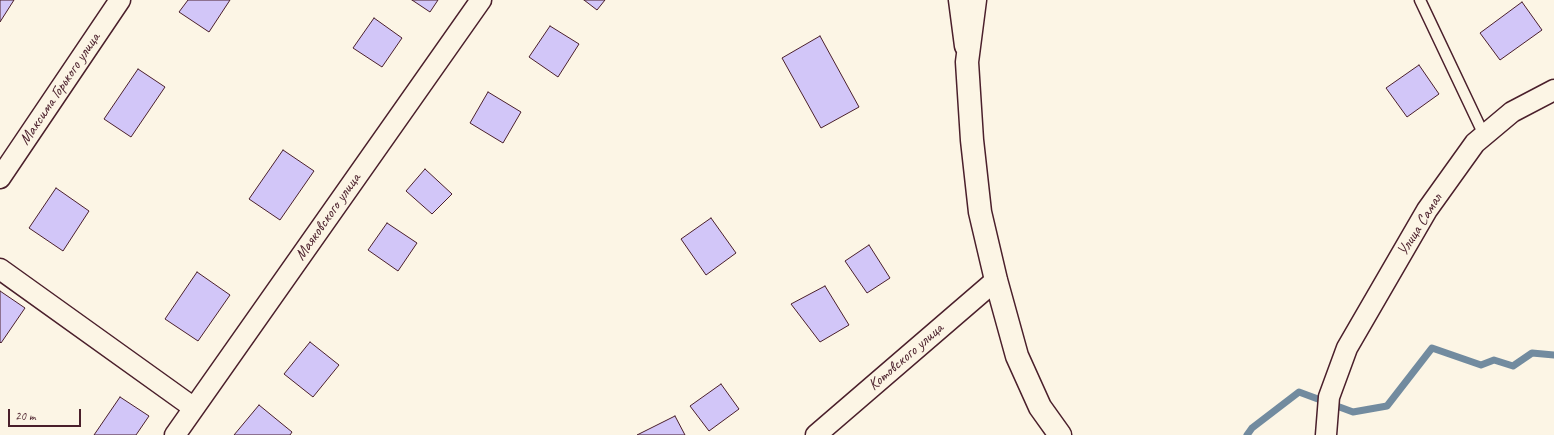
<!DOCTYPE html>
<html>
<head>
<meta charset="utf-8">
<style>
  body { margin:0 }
  #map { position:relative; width:1554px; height:435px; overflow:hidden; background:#fcf5e5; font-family:Caveat,sans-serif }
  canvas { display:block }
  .scale { position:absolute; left:8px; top:409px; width:73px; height:18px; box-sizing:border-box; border:2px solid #4a1f2b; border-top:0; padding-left:5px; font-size:12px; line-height:14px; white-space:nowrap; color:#4a1f2b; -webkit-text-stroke:3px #fcf5e5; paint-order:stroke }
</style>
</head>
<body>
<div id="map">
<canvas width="1554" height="435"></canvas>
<div class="scale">20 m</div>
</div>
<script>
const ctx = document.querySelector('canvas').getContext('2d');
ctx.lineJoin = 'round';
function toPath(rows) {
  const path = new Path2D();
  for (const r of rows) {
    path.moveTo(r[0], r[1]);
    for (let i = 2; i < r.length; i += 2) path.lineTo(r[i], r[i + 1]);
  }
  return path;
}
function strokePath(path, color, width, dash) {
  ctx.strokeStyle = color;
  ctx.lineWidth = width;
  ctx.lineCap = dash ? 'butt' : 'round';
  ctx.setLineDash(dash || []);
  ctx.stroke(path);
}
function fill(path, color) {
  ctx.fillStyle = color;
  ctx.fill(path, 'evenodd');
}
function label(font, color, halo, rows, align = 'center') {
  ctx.font = font + ' Caveat,sans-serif';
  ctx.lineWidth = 3;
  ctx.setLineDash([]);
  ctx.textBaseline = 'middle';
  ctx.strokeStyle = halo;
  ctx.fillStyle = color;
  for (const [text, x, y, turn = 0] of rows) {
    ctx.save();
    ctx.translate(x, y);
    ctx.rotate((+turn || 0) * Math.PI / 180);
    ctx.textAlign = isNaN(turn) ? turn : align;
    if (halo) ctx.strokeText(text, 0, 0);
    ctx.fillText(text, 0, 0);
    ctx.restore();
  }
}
const stream = toPath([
  [1247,435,1252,428,1299,392,1353,412,1387,406,1432,348,1481,365,1494,360,1513,366,1532,353,1554,355]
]);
const building = toPath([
  [0,0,14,0,0,22,0,0],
  [188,0,230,0,209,32,179,12,188,0],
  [412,0,438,0,430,12,412,0],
  [584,0,605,0,597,10,584,0],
  [1522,2,1542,30,1500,60,1480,33,1522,2],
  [374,18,402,38,382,67,353,48,374,18],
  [550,26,579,44,558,77,529,57,550,26],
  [820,36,859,107,821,128,782,58,820,36],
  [1419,65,1439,94,1407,117,1386,88,1419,65],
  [138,69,165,87,131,137,104,119,138,69],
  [488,92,521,112,503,143,470,123,488,92],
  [283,150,314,171,280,220,249,199,283,150],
  [425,169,452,194,432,214,406,191,425,169],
  [56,188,89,211,63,251,29,228,56,188],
  [711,218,736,253,706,275,681,239,711,218],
  [387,223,417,243,398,271,368,250,387,223],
  [869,245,890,278,867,293,845,261,869,245],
  [197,272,230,295,198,341,165,319,197,272],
  [825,286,849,325,820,342,791,304,825,286],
  [0,291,25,308,1,343,0,342,0,291],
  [310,342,339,365,313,397,284,374,310,342],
  [721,384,739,409,709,431,690,406,721,384],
  [120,397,149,416,136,435,94,435,120,397],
  [259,405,292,432,290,435,234,435,259,405],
  [675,416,685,435,637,435,675,416]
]);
const lane = toPath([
  [1420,0,1484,135]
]);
const street = toPath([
  [959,0,965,46],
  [0,178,120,0],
  [0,269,194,408],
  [175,435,481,0],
  [816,435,996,280],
  [1326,435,1329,397,1347,348,1427,210,1475,143,1512,112,1554,90]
]);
const secondary = toPath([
  [975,0,967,62,972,140,980,212,996,280,1017,356,1040,407,1060,435]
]);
const streetNames = [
  ["Максима Горького улица",60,89,-56],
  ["Маяковского улица",328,217,-55],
  ["Улица Самал",1420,225,-58],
  ["Котовского улица",906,357,-41]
];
strokePath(stream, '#728b9f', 7);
fill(building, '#d2c6f8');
strokePath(building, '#4a1f2b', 1);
strokePath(lane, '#4a1f2b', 13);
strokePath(street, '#4a1f2b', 23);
strokePath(secondary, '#4a1f2b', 25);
strokePath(lane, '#fcf5e5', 10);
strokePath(street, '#fcf5e5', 20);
strokePath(secondary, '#fcf5e5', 22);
label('16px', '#4a1f2b', '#fcf5e5', streetNames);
</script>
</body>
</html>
